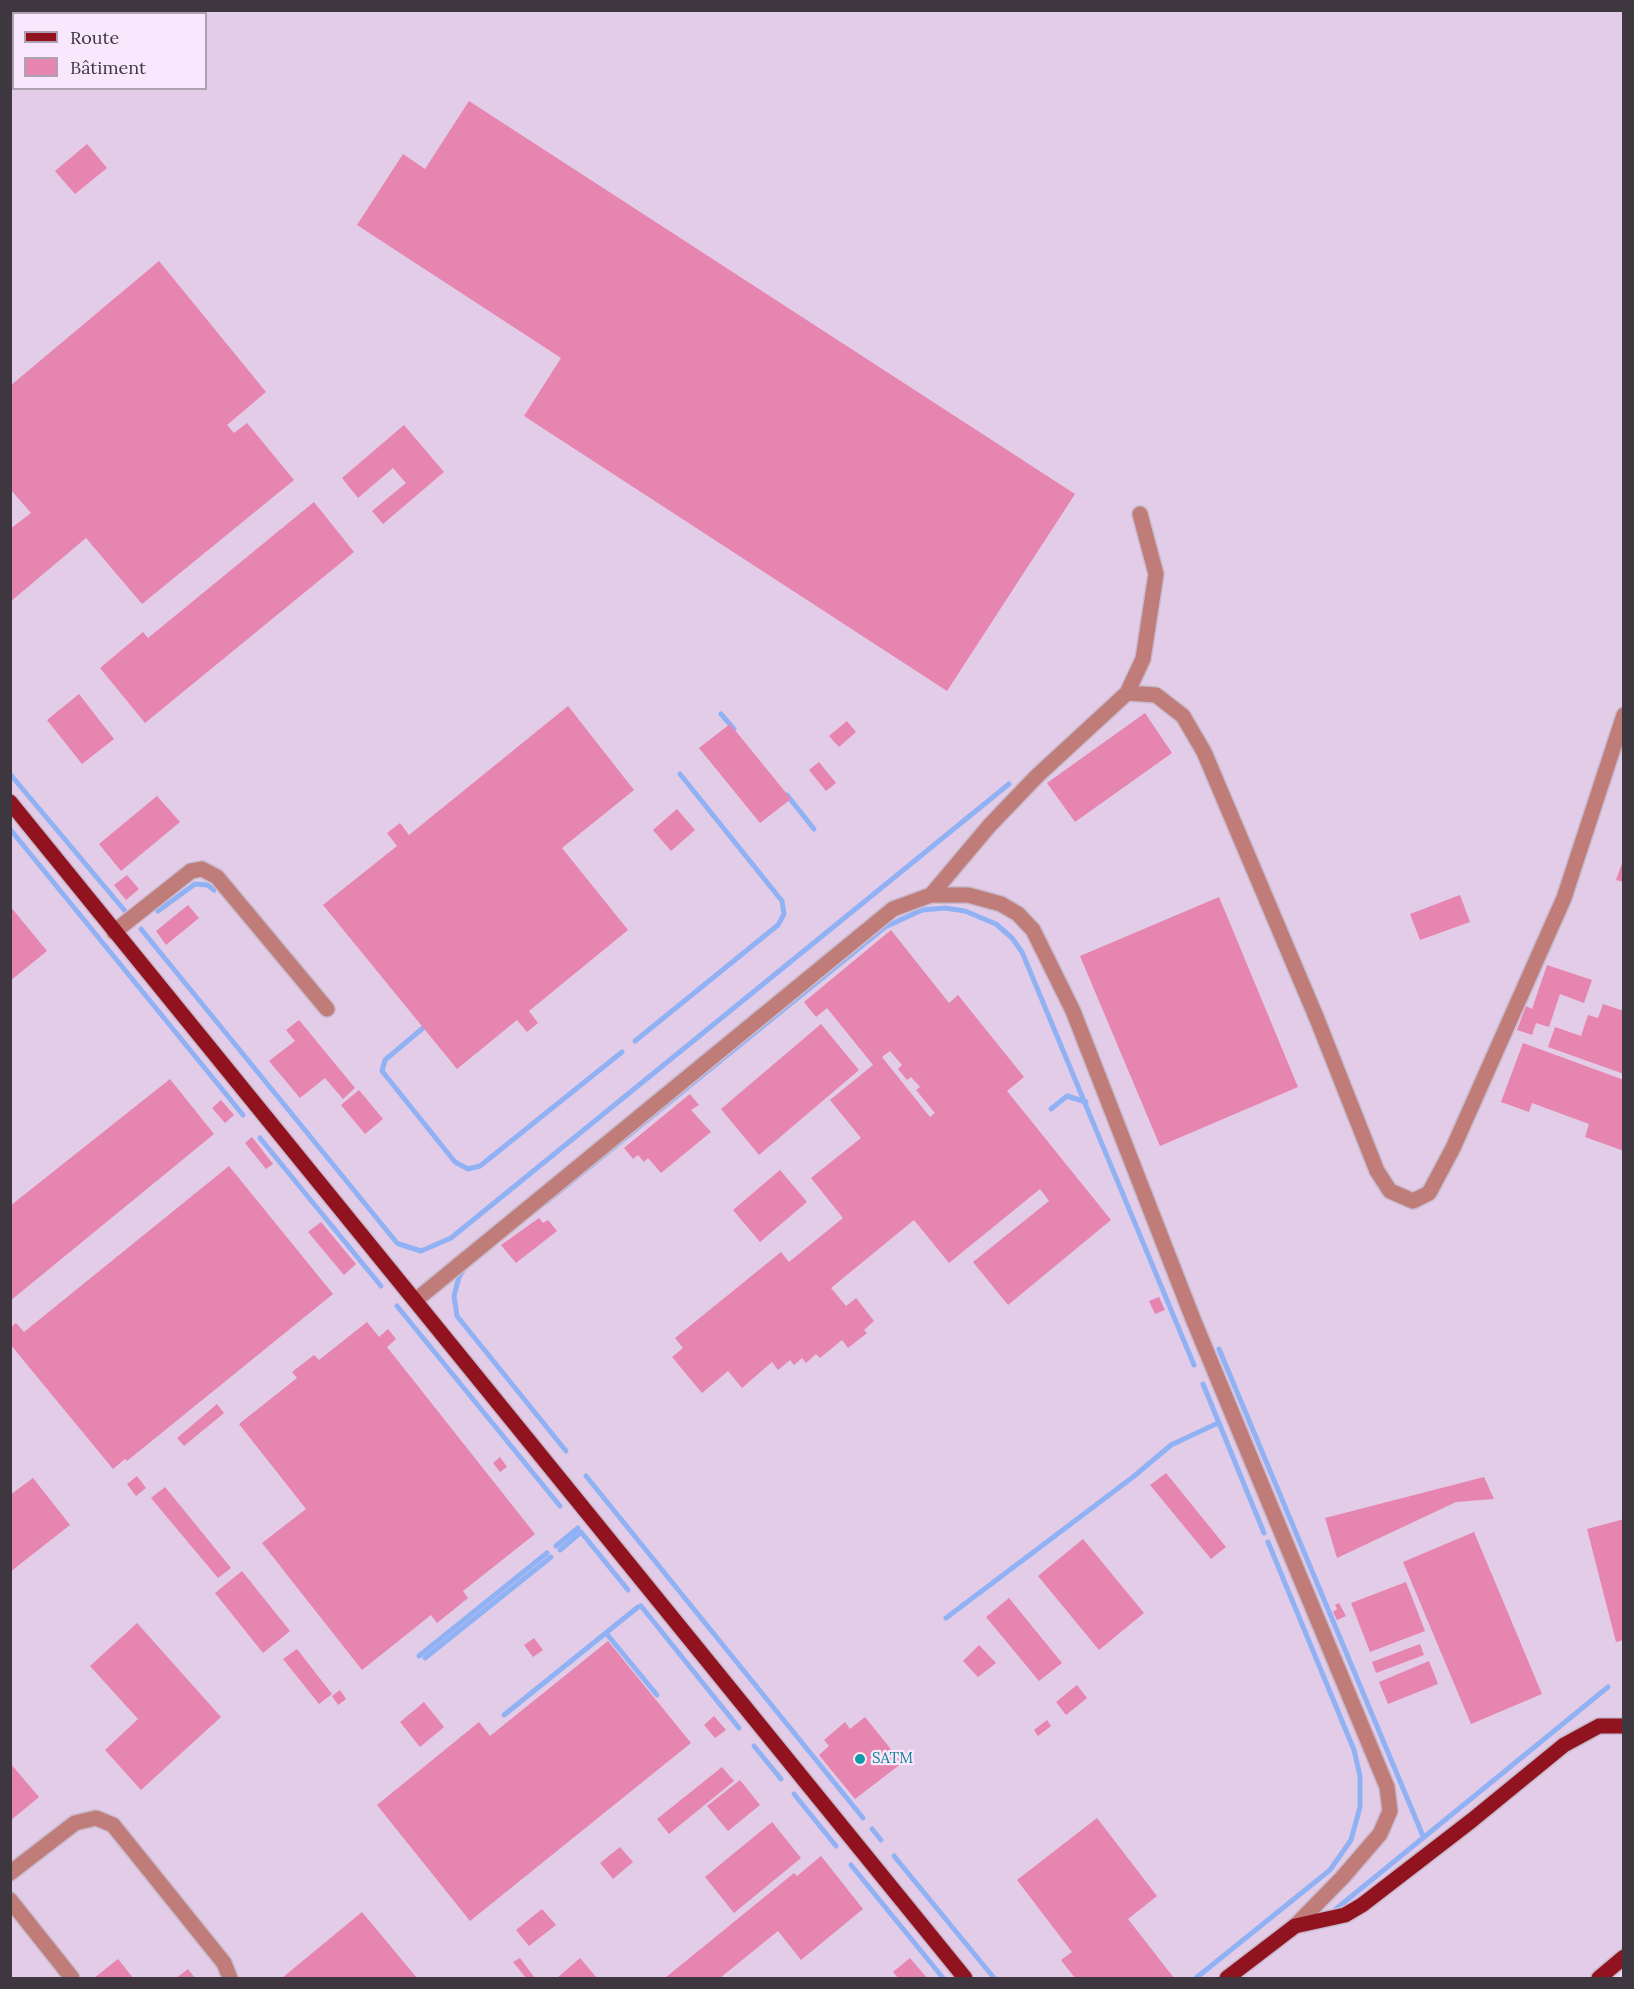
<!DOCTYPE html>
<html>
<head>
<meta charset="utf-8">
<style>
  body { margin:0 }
  #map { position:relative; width:1634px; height:1989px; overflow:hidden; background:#ebdbf0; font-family:Lora,serif }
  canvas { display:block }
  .frame { position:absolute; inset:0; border:12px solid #3e3740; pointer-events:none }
  .legend { position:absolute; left:12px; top:12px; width:195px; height:78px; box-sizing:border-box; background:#f9e8fd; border:2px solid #aea1b1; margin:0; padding:8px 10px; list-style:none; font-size:18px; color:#3e3740 }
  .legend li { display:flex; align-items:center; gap:12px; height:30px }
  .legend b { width:30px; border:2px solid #aea1b1 }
</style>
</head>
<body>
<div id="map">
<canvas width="1634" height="1989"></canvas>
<div class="frame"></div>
<ul class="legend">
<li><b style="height:8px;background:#921320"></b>Route</li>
<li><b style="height:16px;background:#e685b0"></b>Bâtiment</li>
</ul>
</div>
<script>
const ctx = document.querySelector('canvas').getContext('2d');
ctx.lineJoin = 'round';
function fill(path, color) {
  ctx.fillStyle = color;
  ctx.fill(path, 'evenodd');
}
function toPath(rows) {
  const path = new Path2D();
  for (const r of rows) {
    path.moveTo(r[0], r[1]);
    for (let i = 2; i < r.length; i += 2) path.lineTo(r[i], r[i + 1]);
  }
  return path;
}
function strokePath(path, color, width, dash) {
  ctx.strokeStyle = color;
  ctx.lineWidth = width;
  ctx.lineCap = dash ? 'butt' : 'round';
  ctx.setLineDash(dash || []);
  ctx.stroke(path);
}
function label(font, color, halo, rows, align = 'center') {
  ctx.font = font + ' Lora,serif';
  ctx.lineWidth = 4.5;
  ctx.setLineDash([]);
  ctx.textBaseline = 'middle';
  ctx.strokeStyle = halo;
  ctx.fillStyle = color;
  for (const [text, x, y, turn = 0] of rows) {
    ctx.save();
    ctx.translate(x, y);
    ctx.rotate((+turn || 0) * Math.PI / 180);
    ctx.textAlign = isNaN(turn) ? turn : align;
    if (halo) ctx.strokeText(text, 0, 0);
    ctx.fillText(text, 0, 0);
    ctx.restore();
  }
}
const built = toPath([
  [11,11,1623,11,1624,1949,1616,1963,1597,1978,11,1978],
  [14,14,206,14,206,88,14,88]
]);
const stream = toPath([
  [721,714,734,729],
  [10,774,125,911],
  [787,795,814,829],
  [10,829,243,1115],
  [158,911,195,884,207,885,214,890],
  [141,929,397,1243],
  [423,1028,385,1060,382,1071,455,1162,468,1169,480,1166,622,1052],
  [635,1041,778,925,784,914,782,901,680,774],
  [1051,1109,1067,1096,1086,1102],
  [260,1138,381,1286],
  [545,1203,885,927,922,910,945,908,965,911,996,924,1012,938,1022,952,1194,1365],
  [399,1244,421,1251,451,1238,1009,784],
  [464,1269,459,1277,454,1296,457,1316,566,1451],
  [397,1306,560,1506],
  [1219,1349,1423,1836],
  [1203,1384,1264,1533],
  [586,1476,863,1818],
  [556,1546,578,1528],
  [560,1550,581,1532,628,1590],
  [641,1606,739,1728],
  [946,1618,1133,1477,1171,1445,1218,1423],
  [606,1633,657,1695],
  [419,1656,547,1553],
  [425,1658,551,1557],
  [504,1715,638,1607],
  [754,1746,781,1779],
  [794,1794,836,1846],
  [872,1829,881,1840],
  [894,1856,994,1978],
  [851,1865,943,1978],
  [1331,1913,1608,1687],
  [1196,1978,1330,1870,1351,1840,1360,1807,1360,1776,1354,1750,1268,1542]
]);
const building = toPath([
  [469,101,1075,494,947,691,524,416,561,358,357,225,403,154,425,169],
  [87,144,107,168,75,194,55,171],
  [159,261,266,392,227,425,234,433,247,423,294,480,142,604,86,538,10,602,10,529,31,513,10,489,10,386],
  [404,425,444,472,383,524,372,511,406,483,393,468,358,498,342,478],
  [314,502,354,552,145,723,100,668,143,632,148,638],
  [79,694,114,739,82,764,47,720],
  [568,706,634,790,562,848,628,930,529,1011,538,1023,527,1032,517,1020,457,1069,323,905,397,846,387,833,400,823,409,835],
  [1145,713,1172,753,1075,822,1047,783],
  [847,721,856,732,839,747,829,736],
  [730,724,791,799,760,823,699,748],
  [819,762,836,783,826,791,809,770],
  [157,796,180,822,121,871,99,844],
  [677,809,695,830,671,851,653,830],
  [1624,858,1624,882,1616,880],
  [127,875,139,889,126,900,114,885],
  [1460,895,1470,922,1420,940,1410,914],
  [1219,897,1298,1087,1160,1146,1080,956],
  [188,905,199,918,166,945,156,931],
  [10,906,47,951,10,981],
  [891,930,949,1003,958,995,1024,1077,1007,1091,1111,1220,1008,1305,973,1262,1049,1201,1040,1189,949,1263,914,1220,831,1288,846,1306,856,1298,874,1321,864,1330,867,1333,848,1348,842,1340,820,1358,816,1354,806,1363,802,1358,794,1365,790,1360,778,1370,772,1362,742,1388,728,1371,702,1393,672,1357,683,1348,675,1338,781,1252,789,1262,843,1218,811,1178,861,1138,830,1100,873,1065,827,1008,816,1017,804,1002],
  [890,1051,902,1065,898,1069,907,1080,911,1077,920,1087,916,1090,935,1113,930,1117,882,1057],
  [1547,965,1592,980,1584,1003,1560,994,1549,1027,1536,1023,1532,1035,1517,1030,1526,1006,1532,1009],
  [1603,1004,1624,1011,1624,1074,1548,1047,1555,1027,1581,1036,1588,1015,1598,1018],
  [299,1020,355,1088,343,1099,325,1078,300,1098,269,1061,295,1041,286,1030],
  [821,1024,859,1070,759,1155,721,1109],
  [1523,1043,1624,1080,1624,1151,1585,1137,1589,1124,1532,1103,1529,1112,1501,1102],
  [170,1079,214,1134,10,1301,10,1206],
  [359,1090,383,1119,365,1134,341,1105],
  [690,1094,699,1105,691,1110,711,1132,661,1173,648,1158,644,1162,638,1155,633,1159,624,1148],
  [221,1100,234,1115,225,1123,212,1108],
  [252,1137,273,1164,266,1169,245,1143],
  [229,1166,333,1294,127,1461,125,1459,113,1469,10,1344,10,1328,16,1323,24,1332],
  [780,1170,807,1202,760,1242,733,1210],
  [539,1218,543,1223,548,1220,557,1231,516,1263,501,1245],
  [321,1222,356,1264,344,1275,308,1232],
  [1159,1297,1165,1310,1155,1314,1149,1301],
  [367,1322,379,1337,388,1329,396,1339,387,1347,535,1534,463,1591,468,1598,437,1623,431,1615,362,1670,262,1543,306,1509,239,1424,297,1378,292,1372,314,1355,319,1360],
  [217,1404,224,1413,184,1446,177,1438],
  [500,1457,507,1467,500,1472,493,1463],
  [1166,1473,1226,1547,1211,1559,1150,1485],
  [137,1476,146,1488,136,1496,127,1484],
  [1484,1477,1494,1499,1456,1502,1337,1558,1325,1518],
  [33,1478,70,1525,10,1572,10,1495],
  [165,1487,231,1568,218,1578,151,1498],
  [1624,1519,1624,1640,1616,1642,1587,1529],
  [1474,1532,1542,1694,1471,1724,1403,1562],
  [1083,1539,1144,1613,1099,1650,1038,1576],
  [242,1571,290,1631,263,1653,215,1593],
  [1406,1582,1425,1631,1370,1652,1351,1603],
  [1009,1598,1062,1663,1039,1681,986,1617],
  [1339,1603,1346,1616,1337,1620,1333,1612,1337,1609,1335,1605],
  [137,1623,221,1717,141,1790,105,1750,138,1719,90,1666],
  [534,1638,543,1650,533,1657,524,1645],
  [608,1641,691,1743,470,1921,377,1805,479,1722,490,1736],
  [1420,1644,1424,1655,1376,1673,1372,1662],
  [979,1645,996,1663,978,1677,963,1661],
  [297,1649,332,1694,319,1704,283,1659],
  [1429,1661,1438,1684,1388,1704,1379,1682],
  [1077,1685,1087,1698,1066,1715,1056,1702],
  [340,1690,346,1699,338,1705,332,1696],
  [424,1702,444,1727,420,1747,400,1722],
  [714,1716,726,1730,715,1738,704,1725],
  [865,1717,902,1763,855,1799,819,1755,829,1746,824,1740,845,1722,850,1729],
  [1047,1720,1051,1726,1038,1736,1034,1730],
  [10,1763,39,1797,10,1821],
  [722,1767,734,1781,669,1834,657,1819],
  [740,1780,760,1805,728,1831,707,1806],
  [1097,1818,1157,1896,1128,1919,1174,1978,1075,1978,1061,1960,1072,1952,1017,1880],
  [772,1822,801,1858,734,1913,705,1877],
  [620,1847,633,1862,613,1879,600,1863],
  [821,1856,863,1909,801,1960,778,1931,720,1978,665,1978,794,1873,797,1876],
  [542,1909,556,1925,529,1946,516,1930],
  [362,1912,417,1978,282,1978],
  [520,1958,534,1977,532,1978,526,1978,513,1962],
  [580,1958,597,1978,557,1978],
  [910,1958,927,1978,898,1978,893,1972],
  [118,1959,133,1978,94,1978],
  [188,1969,195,1978,176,1978]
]);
const minor = toPath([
  [1127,693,1156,695,1183,716,1204,752,1317,1019,1377,1171,1390,1191,1413,1201,1429,1193,1453,1148,1564,898,1624,715],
  [931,895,990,825,1037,776,1127,693,1143,659,1156,574,1140,514],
  [114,932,191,871,202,869,217,877,327,1009],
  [416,1300,893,909,931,895,968,895,1001,904,1018,914,1033,930,1073,1011,1193,1319,1387,1787,1390,1811,1380,1834,1342,1878,1295,1926],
  [10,1873,75,1823,96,1818,113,1825,224,1963,230,1978],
  [10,1900,72,1978]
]);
const major = toPath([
  [10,802,965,1978],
  [1227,1978,1295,1926,1345,1915,1362,1905,1471,1821,1564,1745,1599,1726,1624,1726],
  [1599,1978,1624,1957]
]);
const markers = [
  [860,1759,6,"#0f9aa8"]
];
const cultureNames = [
  ["SATM",872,1759]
];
fill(built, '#e2cce8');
strokePath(stream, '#90b2f4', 5);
fill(building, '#e685b0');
strokePath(minor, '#c8bacd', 18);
strokePath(major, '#c8bacd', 18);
strokePath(minor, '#bf7c78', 15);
strokePath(major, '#921320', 15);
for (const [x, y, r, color] of markers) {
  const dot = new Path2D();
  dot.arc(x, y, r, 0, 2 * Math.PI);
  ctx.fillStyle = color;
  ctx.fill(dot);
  strokePath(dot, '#f9e8fd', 2);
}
label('15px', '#0d838f', '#f9e8fd', cultureNames, 'left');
</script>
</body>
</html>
